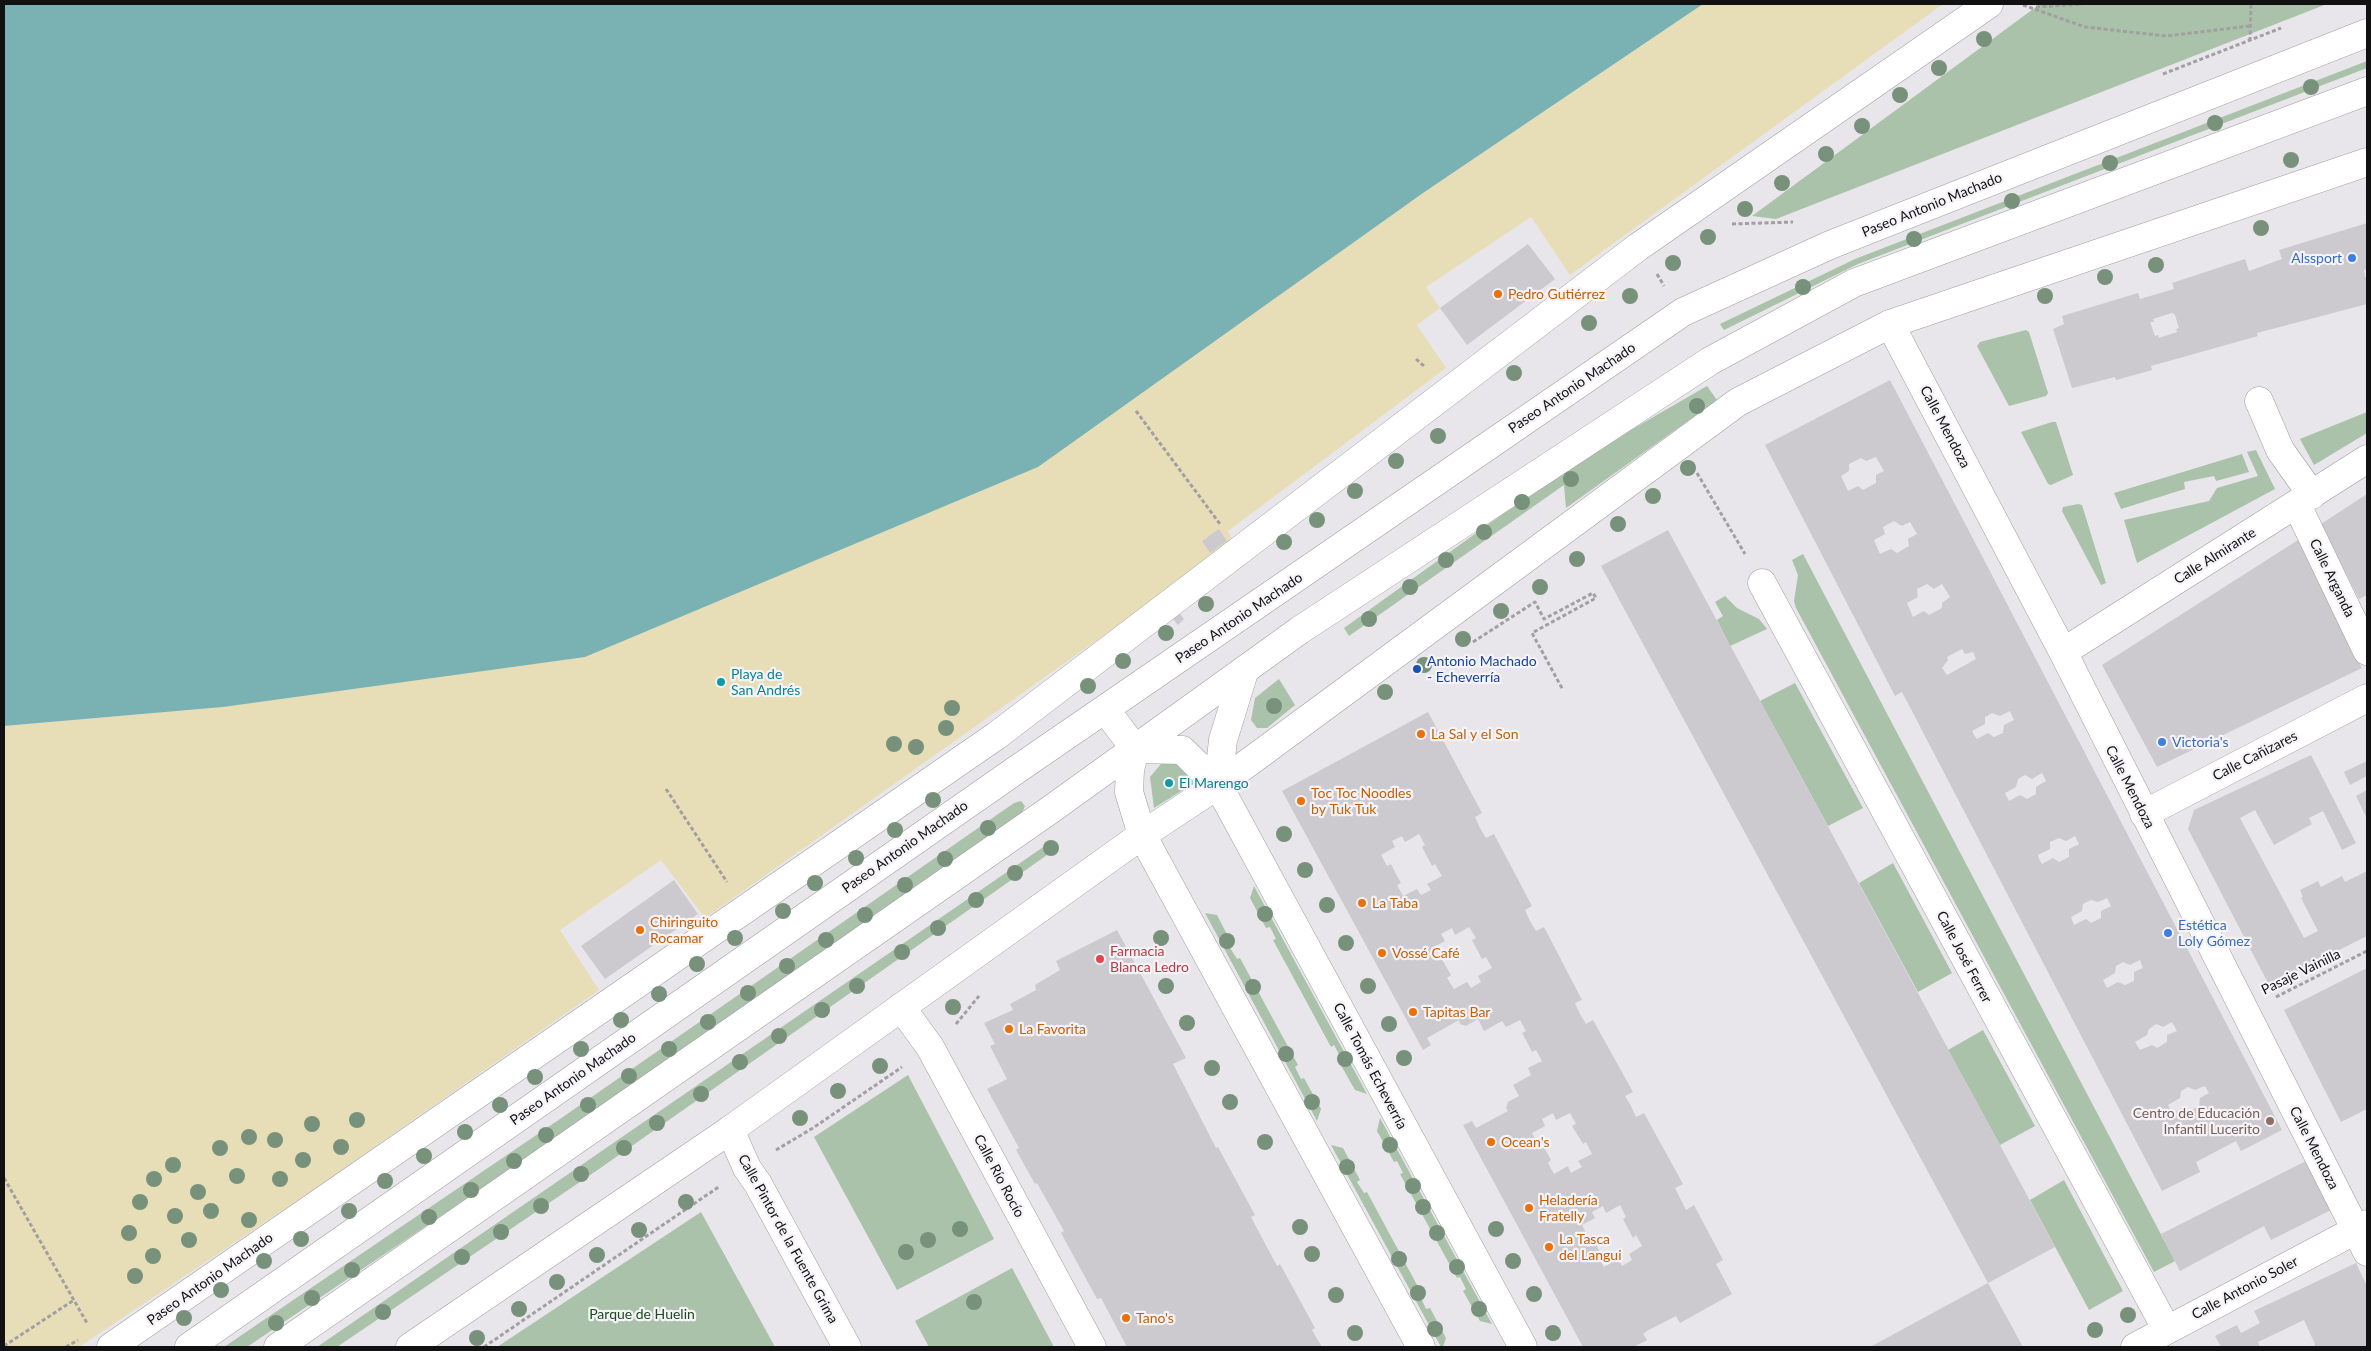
<!DOCTYPE html>
<html>
<head>
<meta charset="utf-8">
<style>
  body { margin:0 }
  #map { position:relative; width:2371px; height:1351px; overflow:hidden; background:#e8e6ea; font-family:Lato,sans-serif }
  canvas { display:block }
  .frame { position:absolute; inset:0; border:5px solid #121112; pointer-events:none }
</style>
</head>
<body>
<div id="map">
<canvas width="2371" height="1351"></canvas>
<div class="frame"></div>
</div>
<script>
const ctx = document.querySelector('canvas').getContext('2d');
ctx.lineJoin = 'round';
function fill(path, color) {
  ctx.fillStyle = color;
  ctx.fill(path, 'evenodd');
}
function toPath(rows) {
  const path = new Path2D();
  for (const r of rows) {
    path.moveTo(r[0], r[1]);
    for (let i = 2; i < r.length; i += 2) path.lineTo(r[i], r[i + 1]);
  }
  return path;
}
function strokePath(path, color, width, dash) {
  ctx.strokeStyle = color;
  ctx.lineWidth = width;
  ctx.lineCap = dash ? 'butt' : 'round';
  ctx.setLineDash(dash || []);
  ctx.stroke(path);
}
function label(font, color, halo, rows, align = 'center') {
  ctx.font = font + ' Lato,sans-serif';
  ctx.lineWidth = 4.5;
  ctx.setLineDash([]);
  ctx.textBaseline = 'middle';
  ctx.strokeStyle = halo;
  ctx.fillStyle = color;
  for (const [text, x, y, turn = 0] of rows) {
    ctx.save();
    ctx.translate(x, y);
    ctx.rotate((+turn || 0) * Math.PI / 180);
    ctx.textAlign = isNaN(turn) ? turn : align;
    if (halo) ctx.strokeText(text, 0, 0);
    ctx.fillText(text, 0, 0);
    ctx.restore();
  }
}
const green = toPath([
  [2040,4,2327,4,1776,219,1752,216],
  [2367,61,2367,68,1858,264,1724,330,1720,324,1855,259],
  [2026,330,2029,332,2048,393,2046,396,2009,406,1977,346,1980,342],
  [1707,386,1717,400,1566,508,1564,485,1349,636,1344,628,1532,493,1617,438],
  [2367,412,2367,433,2314,465,2300,439],
  [2052,422,2056,422,2073,475,2051,485,2048,484,2021,432],
  [2256,450,2275,489,2137,563,2124,520,2209,501,2217,488,2258,476,2247,452],
  [2242,454,2249,472,2216,481,2214,476,2184,482,2185,489,2121,509,2114,493],
  [2078,504,2082,505,2106,583,2101,585,2062,511,2063,507],
  [1803,554,2175,1261,2154,1272,1796,608,1794,601,1798,575,1792,560],
  [1725,596,1737,608,1759,619,1767,629,1730,646,1717,620,1723,616,1715,602],
  [1279,679,1295,705,1267,728,1257,728,1251,720,1255,698],
  [1795,683,1863,808,1828,826,1760,701],
  [1175,763,1194,783,1154,808,1150,777,1161,764],
  [1021,801,1025,806,1022,813,568,1130,247,1347,224,1347,560,1119,1014,803],
  [1052,841,1057,848,599,1169,337,1347,317,1347],
  [1893,863,1952,973,1918,992,1859,883],
  [1254,886,1367,1094,1355,1090,1338,1060,1341,1058,1334,1045,1331,1047,1273,940,1276,939,1270,927,1266,928,1250,898],
  [1205,913,1217,915,1233,946,1230,948,1237,959,1240,958,1298,1065,1295,1067,1301,1079,1304,1078,1321,1109,1317,1121],
  [1983,1030,2035,1126,2000,1145,1948,1050],
  [908,1075,994,1239,897,1290,814,1137],
  [1380,1118,1492,1324,1480,1321,1463,1291,1466,1289,1460,1277,1457,1278,1400,1174,1403,1173,1397,1161,1394,1162,1377,1131],
  [1331,1145,1343,1148,1360,1180,1357,1182,1364,1193,1367,1192,1423,1296,1421,1298,1426,1309,1430,1308,1446,1338,1443,1347,1441,1347],
  [2064,1180,2123,1291,2089,1310,2030,1200],
  [701,1212,775,1347,497,1347],
  [1012,1268,1054,1347,929,1347,915,1321]
]);
const sand = toPath([
  [1703,4,1943,4,1570,275,1531,217,1426,287,1440,308,1417,325,1446,368,1228,531,1234,543,705,918,661,860,560,930,599,990,307,1194,79,1347,4,1347,4,726,223,707,1423,193]
]);
const water = toPath([
  [4,4,1703,4,1423,193,1038,467,585,657,223,707,4,726]
]);
const building = toPath([
  [2367,223,2367,269,2364,270,2365,277,2367,277,2367,304,2257,333,2258,336,2151,366,2152,370,2127,377,2116,380,2115,377,2072,388,2053,329,2064,324,2062,316,2138,293,2140,299,2174,289,2172,283,2245,259,2249,271,2282,259,2279,250],
  [2172,313,2175,315,2179,328,2176,329,2177,332,2159,338,2158,335,2155,336,2150,322,2154,322,2153,319],
  [1528,244,1555,279,1467,345,1440,308],
  [1890,380,2282,1130,2241,1151,2236,1141,2196,1162,2200,1172,2162,1191,1902,692,1895,696,1765,445],
  [1876,457,1884,471,1876,475,1876,483,1863,490,1858,486,1848,491,1841,476,1849,471,1849,464,1861,458,1866,461],
  [1894,521,1902,526,1910,522,1917,534,1908,539,1909,546,1897,553,1891,549,1880,554,1874,540,1885,534,1883,527],
  [1927,584,1934,589,1942,584,1950,597,1942,603,1942,608,1929,615,1924,611,1913,617,1907,603,1918,597,1917,589],
  [1962,649,1965,654,1973,652,1976,659,1947,675,1942,668,1948,660,1947,657],
  [2010,711,2014,720,2004,725,2003,733,1994,737,1988,733,1977,739,1974,735,1972,731,1985,724,1985,717,1992,713,2000,716],
  [2042,773,2046,781,2036,787,2036,794,2027,799,2020,795,2009,801,2005,793,2016,787,2018,779,2025,775,2032,779],
  [2075,836,2079,844,2069,849,2069,857,2059,862,2053,858,2042,864,2039,859,2038,855,2050,849,2050,842,2059,838,2066,841],
  [2107,898,2111,906,2101,911,2101,918,2091,923,2086,919,2074,925,2071,917,2082,911,2083,904,2091,900,2098,902],
  [2140,960,2143,968,2134,972,2134,981,2125,985,2118,982,2107,988,2103,980,2115,973,2116,966,2123,962,2130,965],
  [2172,1022,2177,1031,2167,1035,2167,1042,2157,1048,2152,1045,2140,1050,2135,1042,2147,1035,2149,1029,2156,1024,2163,1027],
  [2205,1086,2209,1093,2200,1098,2199,1106,2190,1111,2184,1107,2172,1113,2168,1105,2180,1098,2181,1091,2188,1087,2195,1090],
  [2367,494,2367,595,2359,599,2321,524],
  [1219,529,1227,541,1210,553,1202,541],
  [1668,530,2055,1247,1988,1283,1601,566],
  [2298,540,2362,668,2157,767,2102,665],
  [1180,614,1184,619,1178,625,1173,619],
  [1428,712,1482,813,1475,817,1480,828,1486,838,1494,834,1532,906,1525,910,1530,921,1536,931,1544,927,1582,1000,1575,1003,1580,1014,1586,1024,1593,1020,1633,1092,1625,1096,1631,1106,1636,1117,1644,1113,1683,1184,1675,1188,1686,1210,1694,1205,1723,1260,1716,1264,1732,1294,1680,1323,1676,1316,1647,1331,1643,1334,1647,1340,1634,1347,1583,1347,1463,1125,1472,1121,1476,1128,1508,1111,1506,1108,1508,1102,1519,1096,1513,1085,1531,1075,1528,1068,1542,1061,1536,1050,1532,1052,1527,1042,1522,1033,1526,1031,1520,1020,1506,1027,1502,1021,1484,1031,1478,1019,1466,1026,1460,1024,1459,1020,1427,1038,1431,1045,1423,1050,1282,791],
  [1419,834,1425,845,1422,847,1432,866,1435,864,1442,876,1427,884,1431,890,1421,895,1417,889,1403,896,1397,885,1401,883,1396,874,1391,864,1387,866,1381,855,1395,847,1392,841,1402,836,1405,842],
  [1469,927,1476,938,1472,940,1482,959,1486,957,1492,968,1478,976,1481,982,1471,988,1467,982,1454,989,1447,978,1451,975,1441,958,1437,959,1432,948,1445,941,1441,934,1452,928,1455,935],
  [1553,1113,1556,1120,1570,1113,1576,1124,1572,1126,1577,1134,1583,1144,1586,1142,1592,1154,1578,1161,1582,1167,1571,1173,1568,1166,1554,1174,1548,1163,1551,1160,1541,1142,1537,1144,1532,1133,1545,1126,1542,1119],
  [1620,1205,1626,1217,1623,1219,1633,1238,1636,1235,1642,1246,1629,1254,1632,1260,1622,1266,1618,1259,1604,1267,1598,1256,1601,1254,1591,1235,1588,1237,1582,1225,1595,1218,1592,1212,1603,1206,1606,1213],
  [2311,755,2356,843,2342,850,2323,811,2309,818,2312,824,2274,845,2255,810,2240,818,2304,938,2318,931,2301,898,2303,897,2300,890,2318,881,2321,887,2342,876,2345,882,2367,871,2367,936,2269,985,2188,829,2194,810],
  [2367,761,2367,776,2350,785,2344,772],
  [2367,790,2367,819,2356,796],
  [674,880,698,914,605,979,581,946],
  [1117,930,1186,1058,1173,1064,1216,1148,1218,1147,1255,1215,1251,1217,1277,1266,1280,1264,1315,1328,1312,1330,1322,1347,1127,1347,1101,1298,1097,1299,1061,1233,1064,1231,1037,1183,1035,1184,1016,1150,1019,1148,987,1089,1007,1079,990,1046,995,1044,984,1023,1013,1010,1010,1004,1036,990,1035,985,1060,970,1056,961],
  [2367,968,2367,1109,2341,1122,2284,1010],
  [2308,1160,2331,1210,2271,1240,2264,1226,2180,1271,2161,1234],
  [2356,1263,2367,1286,2367,1347,2314,1347,2315,1344,2304,1320,2258,1342,2260,1347,2221,1347,2215,1336,2237,1325,2241,1333,2260,1323,2254,1311],
  [1988,1283,2023,1347,1870,1347]
]);
const path = toPath([
  [2023,5,2085,27,2166,36,2250,26],
  [2036,7,2083,4],
  [2250,41,2251,4],
  [2163,74,2281,28],
  [1732,224,1793,222],
  [1657,274,1664,286],
  [1416,359,1425,367],
  [1136,411,1220,524],
  [1697,473,1745,554],
  [1473,642,1535,602,1544,619,1593,593,1596,598,1532,633,1563,690],
  [666,789,727,882],
  [2276,997,2367,951],
  [956,1024,979,996],
  [776,1150,813,1128,902,1067],
  [4,1178,87,1323],
  [4,1346,74,1300],
  [66,1347,78,1340],
  [484,1347,720,1186]
]);
const minor = toPath([
  [1890,324,2063,652,2367,1252],
  [2259,401,2280,450,2312,495],
  [2297,505,2367,651],
  [1762,583,2167,1330],
  [2063,652,2367,459],
  [1218,785,1523,1347],
  [2144,814,2367,698],
  [1142,835,1421,1347],
  [901,1007,930,1047,1092,1347],
  [730,1130,747,1168,758,1184,847,1347],
  [111,1347,996,736,1638,247,1989,4],
  [2135,1347,2367,1224]
]);
const major = toPath([
  [1105,709,1135,749],
  [1135,749,1182,750,1218,785],
  [1135,749,1130,770,1129,792,1142,835],
  [1218,785,1223,740,1244,672],
  [189,1347,1019,768,1683,312,1830,245,2367,33],
  [278,1347,1050,810,1300,630,1710,361,1854,283,2367,91],
  [410,1347,730,1130,1142,835,1218,785,1738,402,1890,324,2367,162]
]);
const trees = [
  [1984,39],
  [1939,68],
  [2311,87],
  [1900,95],
  [2215,123],
  [1862,126],
  [1826,154],
  [2291,160],
  [2110,163],
  [1782,183],
  [2012,201],
  [1745,209],
  [2261,228],
  [1708,237],
  [1914,239],
  [1673,263],
  [2156,265],
  [2105,277],
  [1803,287],
  [1630,296],
  [2045,296],
  [1589,323],
  [1514,373],
  [1697,406],
  [1438,436],
  [1396,461],
  [1688,468],
  [1571,479],
  [1355,491],
  [1653,496],
  [1522,502],
  [1317,520],
  [1618,524],
  [1484,532],
  [1284,542],
  [1577,559],
  [1446,560],
  [1410,587],
  [1540,587],
  [1206,604],
  [1501,611],
  [1369,619],
  [1166,633],
  [1463,639],
  [1123,661],
  [1424,665],
  [1088,686],
  [1385,692],
  [1274,706],
  [952,708],
  [946,728],
  [894,744],
  [916,747],
  [933,800],
  [988,828],
  [895,830],
  [1284,834],
  [1051,848],
  [856,858],
  [945,859],
  [1305,870],
  [1015,873],
  [815,883],
  [905,885],
  [976,900],
  [1327,905],
  [783,911],
  [1265,914],
  [865,915],
  [938,928],
  [735,938],
  [1161,938],
  [826,940],
  [1227,941],
  [1346,943],
  [902,952],
  [697,964],
  [787,966],
  [857,986],
  [1166,986],
  [1368,986],
  [1253,987],
  [748,993],
  [659,994],
  [953,1007],
  [822,1010],
  [621,1020],
  [708,1022],
  [1187,1023],
  [1389,1024],
  [779,1036],
  [581,1049],
  [669,1049],
  [1286,1054],
  [1404,1058],
  [1345,1059],
  [740,1062],
  [880,1066],
  [1212,1068],
  [629,1076],
  [535,1077],
  [838,1091],
  [701,1094],
  [1230,1102],
  [1312,1102],
  [500,1105],
  [588,1105],
  [800,1118],
  [357,1120],
  [657,1123],
  [312,1124],
  [465,1132],
  [546,1135],
  [249,1137],
  [275,1140],
  [1265,1142],
  [1390,1145],
  [341,1147],
  [220,1148],
  [624,1148],
  [424,1156],
  [303,1160],
  [514,1161],
  [173,1165],
  [1347,1167],
  [581,1174],
  [237,1176],
  [154,1179],
  [280,1179],
  [385,1181],
  [1413,1186],
  [471,1190],
  [198,1192],
  [140,1202],
  [686,1202],
  [541,1206],
  [1423,1207],
  [211,1211],
  [349,1211],
  [175,1216],
  [429,1217],
  [249,1220],
  [1300,1227],
  [960,1229],
  [1496,1229],
  [639,1230],
  [501,1232],
  [129,1233],
  [1437,1233],
  [301,1239],
  [189,1240],
  [928,1240],
  [906,1252],
  [1312,1254],
  [597,1255],
  [153,1256],
  [462,1257],
  [1399,1259],
  [264,1261],
  [1513,1261],
  [1457,1267],
  [352,1270],
  [135,1276],
  [557,1282],
  [221,1290],
  [1418,1293],
  [1534,1294],
  [1336,1295],
  [312,1298],
  [974,1302],
  [519,1309],
  [1479,1309],
  [383,1312],
  [2128,1315],
  [184,1318],
  [276,1323],
  [1435,1329],
  [2095,1330],
  [1355,1333],
  [1553,1333],
  [477,1338]
];
const markers = [
  [2352,258,5,"#3f7fe0"],
  [1498,294,5,"#e8710a"],
  [1417,669,5,"#1a4fb4"],
  [721,682,5,"#0f9aa8"],
  [1421,734,5,"#e8710a"],
  [2162,742,5,"#3f7fe0"],
  [1169,783,5,"#0f9aa8"],
  [1301,801,5,"#e8710a"],
  [1362,903,5,"#e8710a"],
  [640,930,5,"#e8710a"],
  [2168,933,5,"#3f7fe0"],
  [1382,953,5,"#e8710a"],
  [1100,959,5,"#e0444e"],
  [1413,1012,5,"#e8710a"],
  [1009,1029,5,"#e8710a"],
  [2270,1121,5,"#8d6e63"],
  [1491,1142,5,"#e8710a"],
  [1529,1208,5,"#e8710a"],
  [1549,1247,5,"#e8710a"],
  [1126,1318,5,"#e8710a"]
];
const streetNames = [
  ["Paseo Antonio Machado",1932,205,-22],
  ["Paseo Antonio Machado",1572,388,-34],
  ["Calle Mendoza",1945,427,62],
  ["Calle Almirante",2215,556,-32],
  ["Calle Arganda",2332,578,64],
  ["Paseo Antonio Machado",1239,618,-34],
  ["Calle Cañizares",2255,756,-27],
  ["Calle Mendoza",2130,787,63],
  ["Paseo Antonio Machado",905,847,-35],
  ["Calle José Ferrer",1964,957,62],
  ["Pasaje Vainilla",2301,972,-26],
  ["Calle Tomás Echeverría",1370,1066,62],
  ["Paseo Antonio Machado",573,1079,-35],
  ["Calle Mendoza",2314,1148,63],
  ["Calle Río Rocío",999,1176,62],
  ["Calle Pintor de la Fuente Grima",788,1239,61],
  ["Paseo Antonio Machado",210,1279,-35],
  ["Calle Antonio Soler",2245,1288,-28]
];
const shopNames = [
  ["Alssport",2342,258,"right"],
  ["Victoria's",2172,742],
  ["Estética",2178,925],
  ["Loly Gómez",2178,941]
];
const foodNames = [
  ["Pedro Gutiérrez",1508,294],
  ["La Sal y el Son",1431,734],
  ["Toc Toc Noodles",1311,793],
  ["by Tuk Tuk",1311,809],
  ["La Taba",1372,903],
  ["Chiringuito",650,922],
  ["Rocamar",650,938],
  ["Vossé Café",1392,953],
  ["Tapitas Bar",1423,1012],
  ["La Favorita",1019,1029],
  ["Ocean's",1501,1142],
  ["Heladería",1539,1200],
  ["Fratelly",1539,1216],
  ["La Tasca",1559,1239],
  ["del Langui",1559,1255],
  ["Tano's",1136,1318]
];
const transitNames = [
  ["Antonio Machado",1427,661],
  ["- Echeverría",1427,677]
];
const cultureNames = [
  ["Playa de",731,674],
  ["San Andrés",731,690],
  ["El Marengo",1179,783]
];
const healthNames = [
  ["Farmacia",1110,951],
  ["Blanca Ledro",1110,967]
];
const educationNames = [
  ["Centro de Educación",2260,1113],
  ["Infantil Lucerito",2260,1129]
];
const parkNames = [
  ["Parque de Huelin",642,1314]
];
fill(green, '#a9c2a9');
fill(sand, '#e7deb8');
fill(water, '#7ab2b4');
fill(building, '#cccace');
strokePath(minor, '#9f9da1', 29);
strokePath(major, '#9f9da1', 29);
strokePath(path, '#a19fa2', 3, [4, 2.5]);
strokePath(minor, '#fff', 28);
strokePath(major, '#fff', 28);
ctx.fillStyle = '#77917a';
for (const [x, y] of trees) {
  ctx.beginPath();
  ctx.arc(x, y, 8, 0, 2 * Math.PI);
  ctx.fill();
}
for (const [x, y, r, color] of markers) {
  const dot = new Path2D();
  dot.arc(x, y, r, 0, 2 * Math.PI);
  ctx.fillStyle = color;
  ctx.fill(dot);
  strokePath(dot, '#f5f3f7', 2);
}
label('14px', '#121112', '#f5f3f7', streetNames);
label('14px', '#366cbe', '#f5f3f7', shopNames, 'left');
label('14px', '#c56008', '#f5f3f7', foodNames, 'left');
label('14px', '#164399', '#f5f3f7', transitNames, 'left');
label('14px', '#0d838f', '#f5f3f7', cultureNames, 'left');
label('14px', '#be3a42', '#f5f3f7', healthNames, 'left');
label('14px', '#785e54', '#f5f3f7', educationNames, 'right');
label('14px', '#1b4b1f', '#f5f3f7', parkNames);
</script>
</body>
</html>
